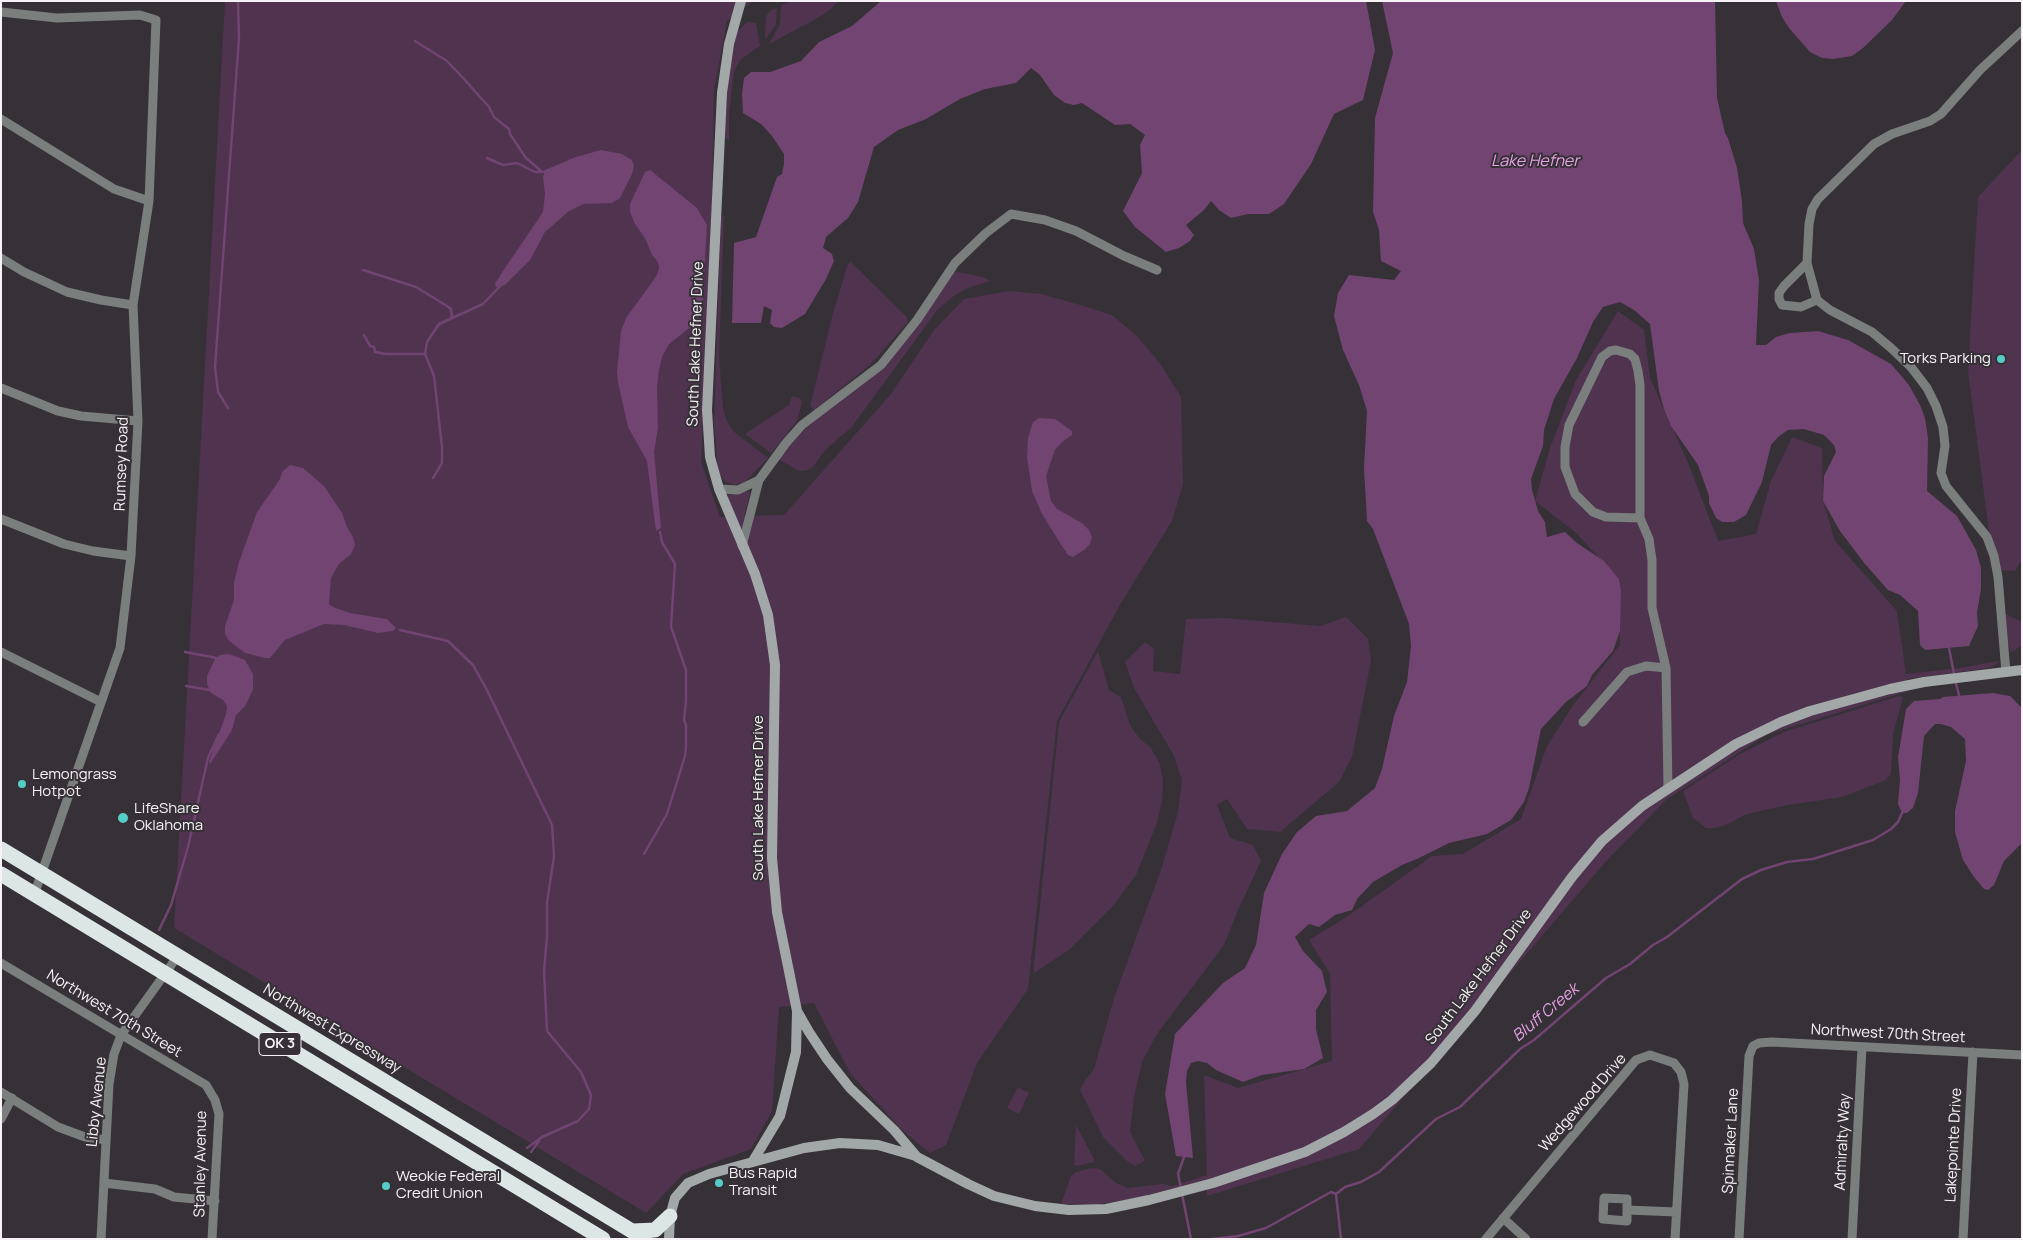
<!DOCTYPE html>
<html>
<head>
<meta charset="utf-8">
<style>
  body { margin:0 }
  #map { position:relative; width:2023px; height:1240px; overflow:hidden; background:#363136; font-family:Manrope,sans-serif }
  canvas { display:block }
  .frame { position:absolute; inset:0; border:2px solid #f6f2f6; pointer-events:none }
</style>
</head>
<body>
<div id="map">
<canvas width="2023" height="1240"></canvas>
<div class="frame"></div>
</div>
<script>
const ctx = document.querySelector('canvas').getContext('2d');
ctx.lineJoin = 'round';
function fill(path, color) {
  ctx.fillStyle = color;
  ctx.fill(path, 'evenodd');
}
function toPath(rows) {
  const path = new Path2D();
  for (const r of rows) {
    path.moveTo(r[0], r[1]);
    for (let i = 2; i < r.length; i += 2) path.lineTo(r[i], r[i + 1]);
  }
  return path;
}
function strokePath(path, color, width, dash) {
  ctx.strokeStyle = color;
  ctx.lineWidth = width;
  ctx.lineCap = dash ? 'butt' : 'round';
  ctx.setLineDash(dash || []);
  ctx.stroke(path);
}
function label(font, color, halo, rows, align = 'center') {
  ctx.font = font + ' Manrope,sans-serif';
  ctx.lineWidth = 4;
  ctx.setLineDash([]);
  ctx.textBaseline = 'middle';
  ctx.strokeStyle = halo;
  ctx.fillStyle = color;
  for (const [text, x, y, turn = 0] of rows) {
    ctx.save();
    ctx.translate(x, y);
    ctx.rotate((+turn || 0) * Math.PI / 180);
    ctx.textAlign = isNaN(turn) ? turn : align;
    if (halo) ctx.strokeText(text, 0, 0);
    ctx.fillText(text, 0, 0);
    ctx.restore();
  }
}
const green = toPath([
  [225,1,753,1,727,21,714,91,712,208,701,462,720,517,735,516,727,497,729,495,748,491,750,493,744,516,784,515,891,394,934,330,964,299,1009,291,1041,294,1077,304,1112,315,1137,336,1159,362,1181,397,1183,484,1172,521,1121,603,1057,721,1028,989,977,1063,946,1145,930,1153,904,1132,850,1073,814,1003,779,1007,772,1111,751,1149,683,1174,646,1213,174,928],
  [792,1,838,1,831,9,823,15,769,44,780,24,781,5],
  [777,8,776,24,765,40,766,16,771,10],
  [747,22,756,23,760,46,741,59,734,71,729,114,729,141,724,136,729,68,737,32],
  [2022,150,2022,559,2015,571,1994,570,1968,371,1978,197],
  [724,215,719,355,723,408,726,419,733,431,768,458,745,482,734,485,726,482,722,478,718,469,714,423,721,218],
  [851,262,906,316,908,322,870,365,814,410,810,406,833,313,848,264],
  [958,272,983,277,990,281,966,289,954,296,938,309,851,428,825,450,813,467,808,470,799,471,778,459,790,444,813,422,867,379,953,273],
  [1618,311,1644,330,1650,378,1689,465,1718,541,1756,534,1771,481,1792,437,1822,448,1823,501,1835,541,1897,611,1906,674,1960,668,1999,661,1998,663,1989,668,1907,679,1908,691,1766,735,1666,800,1609,858,1359,1149,1207,1196,1207,1180,1132,1199,1093,1205,1062,1204,1062,1201,1071,1176,1076,1172,1092,1168,1100,1169,1116,1183,1128,1188,1161,1184,1173,1186,1207,1175,1204,1075,1238,1088,1332,1061,1330,974,1309,940,1345,918,1432,856,1463,854,1521,819,1547,746,1574,704,1620,645,1619,579,1575,532,1535,501,1550,448,1576,380],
  [792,396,800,398,802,402,797,421,771,453,745,434,789,405],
  [2006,614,2022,622,2022,645,2011,653,2005,631,2004,615],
  [1346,617,1368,639,1371,661,1352,757,1339,782,1280,832,1247,829,1227,799,1217,805,1230,838,1253,845,1261,861,1238,910,1224,945,1157,1034,1142,1062,1134,1097,1130,1132,1145,1161,1135,1166,1127,1161,1103,1137,1080,1090,1086,1079,1094,1069,1114,998,1162,867,1178,812,1182,780,1174,756,1134,688,1125,662,1145,642,1154,649,1153,671,1180,674,1186,619,1225,618,1320,626],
  [1098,651,1109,690,1121,697,1130,725,1139,738,1151,748,1160,764,1163,781,1162,802,1157,823,1136,875,1112,907,1070,949,1033,974,1059,722],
  [1899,696,1903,697,1902,701,1893,734,1891,774,1886,780,1842,797,1788,805,1747,814,1726,825,1716,828,1706,828,1693,818,1683,791,1740,754,1784,732],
  [1018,1087,1029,1093,1019,1114,1007,1108],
  [1076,1125,1094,1159,1094,1162,1077,1166,1074,1165]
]);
const water = toPath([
  [881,1,1366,1,1375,50,1363,100,1334,114,1311,164,1284,204,1269,214,1248,214,1231,218,1219,210,1211,201,1204,210,1186,225,1194,235,1190,241,1179,248,1166,252,1135,227,1123,211,1142,173,1140,145,1145,135,1130,124,1115,125,1082,103,1074,105,1065,103,1054,95,1040,75,1031,68,1016,83,985,89,960,99,926,119,898,130,874,147,858,202,848,218,826,237,823,248,832,254,834,261,826,279,805,314,782,328,774,327,770,323,772,310,764,306,761,323,732,323,734,243,756,237,777,177,782,174,784,164,784,154,772,136,761,124,743,113,742,94,744,78,751,72,770,72,801,61,819,42,852,26],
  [1382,1,1715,1,1717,98,1725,133,1728,138,1737,168,1742,201,1743,223,1754,249,1759,280,1756,345,1766,345,1776,337,1790,333,1818,331,1848,340,1891,364,1909,385,1920,405,1925,418,1928,438,1927,491,1957,516,1976,550,1981,568,1981,589,1977,613,1978,626,1969,646,1925,650,1920,645,1918,611,1900,595,1888,590,1865,564,1840,531,1823,501,1824,476,1836,452,1834,445,1824,435,1804,429,1788,430,1778,437,1771,445,1762,482,1746,515,1734,522,1722,522,1716,518,1709,503,1709,496,1698,465,1671,426,1664,409,1659,391,1650,324,1634,310,1620,302,1603,307,1593,322,1577,358,1554,399,1544,430,1543,446,1531,479,1532,490,1538,511,1545,522,1547,537,1565,532,1577,543,1604,561,1619,579,1621,592,1620,631,1613,651,1592,675,1587,686,1566,702,1541,729,1529,788,1524,802,1511,820,1487,834,1449,843,1417,859,1402,865,1373,882,1357,899,1352,910,1335,915,1319,927,1309,924,1295,937,1303,951,1322,971,1327,992,1316,1010,1316,1029,1323,1058,1304,1069,1262,1075,1243,1082,1216,1070,1207,1063,1198,1061,1191,1063,1187,1071,1186,1082,1193,1158,1176,1156,1165,1094,1175,1034,1223,983,1245,968,1256,945,1264,893,1282,854,1297,832,1316,816,1347,811,1375,788,1382,769,1394,716,1407,682,1411,646,1409,624,1373,529,1367,521,1364,468,1367,411,1359,385,1343,350,1334,316,1338,293,1349,275,1394,280,1401,271,1381,261,1379,230,1373,212,1375,118,1393,53],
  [1776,1,1906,1,1892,20,1863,48,1852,56,1833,59,1822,58,1810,52,1789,28,1782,17],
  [601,150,622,154,632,160,634,166,632,174,620,198,612,203,584,204,569,211,545,232,530,260,505,285,496,287,495,284,503,271,543,212,545,194,543,177,545,170,576,157],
  [650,170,697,208,707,225,702,309,697,322,669,344,662,357,659,370,657,388,658,428,654,452,661,528,656,531,647,461,628,427,618,382,617,372,621,331,626,318,657,275,659,268,658,262,652,255,645,238,635,224,630,212,630,204,645,172],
  [1039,418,1055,419,1072,431,1072,435,1062,442,1055,450,1046,476,1051,501,1057,509,1082,523,1089,530,1092,537,1090,544,1084,550,1073,557,1068,555,1060,543,1041,512,1032,491,1027,457,1028,438,1033,422],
  [290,465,303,468,324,486,342,513,347,527,353,537,355,545,351,554,339,564,331,578,329,604,333,607,350,613,387,619,396,628,393,631,378,633,344,625,324,624,285,640,270,658,265,658,245,653,229,641,225,634,225,626,234,600,234,582,239,562,257,512,280,479,282,472],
  [229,654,245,660,253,674,253,690,245,706,236,715,232,730,210,764,209,762,226,714,227,706,223,700,211,693,207,684,207,676,215,659,220,655],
  [1993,693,2010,696,2022,708,2022,843,2004,861,1994,885,1988,890,1984,889,1974,877,1963,860,1955,832,1955,811,1966,761,1965,739,1951,727,1941,724,1935,724,1924,736,1918,793,1913,808,1907,813,1902,813,1898,804,1900,780,1898,757,1906,709,1914,701,1940,699,1943,697]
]);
const stream = toPath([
  [415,41,447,61,464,79,489,107,494,117,509,129,510,134,526,158,541,171],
  [487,158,503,165,517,163,535,172,544,172],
  [363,270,416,287,447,306,451,309,452,318],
  [364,335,370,346,374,347,375,352,386,354,425,354],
  [228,408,218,392,215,367,239,38,238,1],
  [433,478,442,463,442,447,434,376,425,354,427,342,439,324,483,304,502,284],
  [400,630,448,641,473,665,486,688,552,825,554,856,547,903,547,936,544,971,547,1031,581,1072,591,1095,589,1109,578,1121,542,1137,527,1148],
  [1949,648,1954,674],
  [185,652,217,658],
  [1955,680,1959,695],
  [186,686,210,690],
  [644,854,667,814,685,756,686,747,686,725,684,720,686,701,686,670,671,627,675,564,662,542,660,532],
  [159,930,171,905,188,847,208,758,219,734],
  [531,1152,539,1141],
  [1181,1188,1178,1174,1184,1157],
  [1182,1194,1191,1239],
  [1336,1194,1341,1239],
  [1212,1239,1238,1236,1266,1228,1331,1192,1336,1194,1345,1187,1361,1182,1379,1172,1436,1119,1460,1107,1520,1049,1534,1040,1606,978,1630,964,1653,945,1667,937,1742,879,1761,870,1787,862,1813,859,1873,840,1891,829,1898,822,1902,813]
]);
const street = toPath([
  [1,12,57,18,140,15,156,20,149,201,133,305,138,421,131,556,120,648,34,895],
  [1,119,114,189,149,201],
  [1,258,24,272,67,292,101,300,133,305],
  [1807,263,1784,286,1779,293,1779,299,1782,305,1801,307,1817,300],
  [1,388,58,411,81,416,138,421],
  [719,489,738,490,759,480],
  [1640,518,1606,517,1593,512,1575,494,1565,467,1565,447,1569,425,1602,357,1610,351,1616,350,1630,354,1635,359,1638,371,1640,385,1640,518,1649,539,1652,560,1652,608,1666,668,1668,789],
  [1,519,64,544,93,551,131,556],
  [742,546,759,480,786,443,802,425,881,365,917,320,955,263,986,233,1011,214,1045,220,1076,231,1124,256,1157,270],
  [1,652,101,702],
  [2006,672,1998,577,1994,556,1987,537,1946,486,1941,473,1945,446,1943,427,1936,406,1927,388,1911,367,1891,348,1872,332,1830,310,1817,300,1807,263,1809,224,1812,209,1818,199,1874,144,1892,134,1930,121,1941,114,1980,70,2022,31],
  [1583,722,1627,672,1646,666,1666,668],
  [1,963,206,1085,215,1100,219,1114,212,1239],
  [1,1092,58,1127,85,1137,106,1140],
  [1,1119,12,1098],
  [104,1183,155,1189,174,1197,215,1201],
  [1627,1210,1627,1221,1603,1219,1604,1198,1627,1199,1627,1210,1676,1212],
  [1503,1218,1526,1239],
  [101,1239,109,1084,114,1054,121,1035,177,957],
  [1486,1239,1636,1060,1650,1055,1674,1063,1681,1072,1684,1084,1675,1239],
  [1739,1239,1749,1056,1753,1046,1759,1043,1772,1042,2022,1055],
  [1852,1239,1862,1047],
  [1963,1239,1973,1052]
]);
const secondary = toPath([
  [741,1,729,44,722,93,707,410,710,457,719,489,755,574,768,615,775,665,772,858,777,912,797,1011,809,1032,827,1059,850,1088,894,1130,917,1157,968,1184,994,1196,1035,1206,1069,1210,1106,1209,1149,1200,1213,1183,1305,1152,1344,1132,1373,1114,1392,1100,1431,1063,1475,1011,1572,877,1602,841,1642,806,1736,744,1781,722,1810,711,1890,689,1924,682,2022,670],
  [753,1161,780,1116,796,1052,797,1012],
  [669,1239,670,1216,675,1198,688,1183,709,1174,804,1148,840,1143,878,1145,916,1156]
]);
const highway = toPath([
  [1,849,645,1239],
  [1,874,603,1239],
  [633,1231,655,1230,670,1216]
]);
const markers = [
  [2001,359,5,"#55cdc6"],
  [22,784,5,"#55cdc6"],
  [123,818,6,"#55cdc6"],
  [719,1183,5,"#55cdc6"],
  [386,1186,5,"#55cdc6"]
];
const shields = [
  [280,1044,42]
];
const shieldNames = [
  ["OK 3",280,1044]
];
const streetNames = [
  ["South Lake Hefner Drive",696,344,-88],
  ["Rumsey Road",122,464,-88],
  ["South Lake Hefner Drive",759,798,-90],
  ["South Lake Hefner Drive",1479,977,-53],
  ["Northwest 70th Street",114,1014,31],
  ["Northwest Expressway",332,1029,31],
  ["Northwest 70th Street",1888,1034,3],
  ["Libby Avenue",97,1102,-84],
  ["Wedgewood Drive",1583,1103,-49],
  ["Spinnaker Lane",1731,1141,-87],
  ["Admiralty Way",1843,1142,-87],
  ["Lakepointe Drive",1954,1145,-87],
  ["Stanley Avenue",201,1164,-89]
];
const poiNames = [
  ["Torks Parking",1991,359,"right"],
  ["Lemongrass",32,775],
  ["Hotpot",32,792],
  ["LifeShare",134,809],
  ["Oklahoma",134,826],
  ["Bus Rapid",729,1174],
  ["Transit",729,1191],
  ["Weokie Federal",396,1177],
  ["Credit Union",396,1194]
];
const waterNames = [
  ["Lake Hefner",1535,162],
  ["Bluff Creek",1546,1013,-40]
];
fill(green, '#4f334f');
fill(water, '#714472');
strokePath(stream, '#714472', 2.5);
strokePath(street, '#7a7e7d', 9);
strokePath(secondary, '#a2a8a8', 10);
strokePath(highway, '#dce6e5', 15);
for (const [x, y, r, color] of markers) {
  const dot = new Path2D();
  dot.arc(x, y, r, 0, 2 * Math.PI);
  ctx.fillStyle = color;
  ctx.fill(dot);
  strokePath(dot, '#363136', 2);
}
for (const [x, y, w] of shields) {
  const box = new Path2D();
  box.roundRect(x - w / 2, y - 11.5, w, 23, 4);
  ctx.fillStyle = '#363136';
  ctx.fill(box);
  strokePath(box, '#f6f2f6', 1);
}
label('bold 14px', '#f6f2f6', null, shieldNames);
label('15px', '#f6f2f6', '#363136', streetNames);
label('15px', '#f6f2f6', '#363136', poiNames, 'left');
label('italic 16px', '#e7a2e7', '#363136', waterNames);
</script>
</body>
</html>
